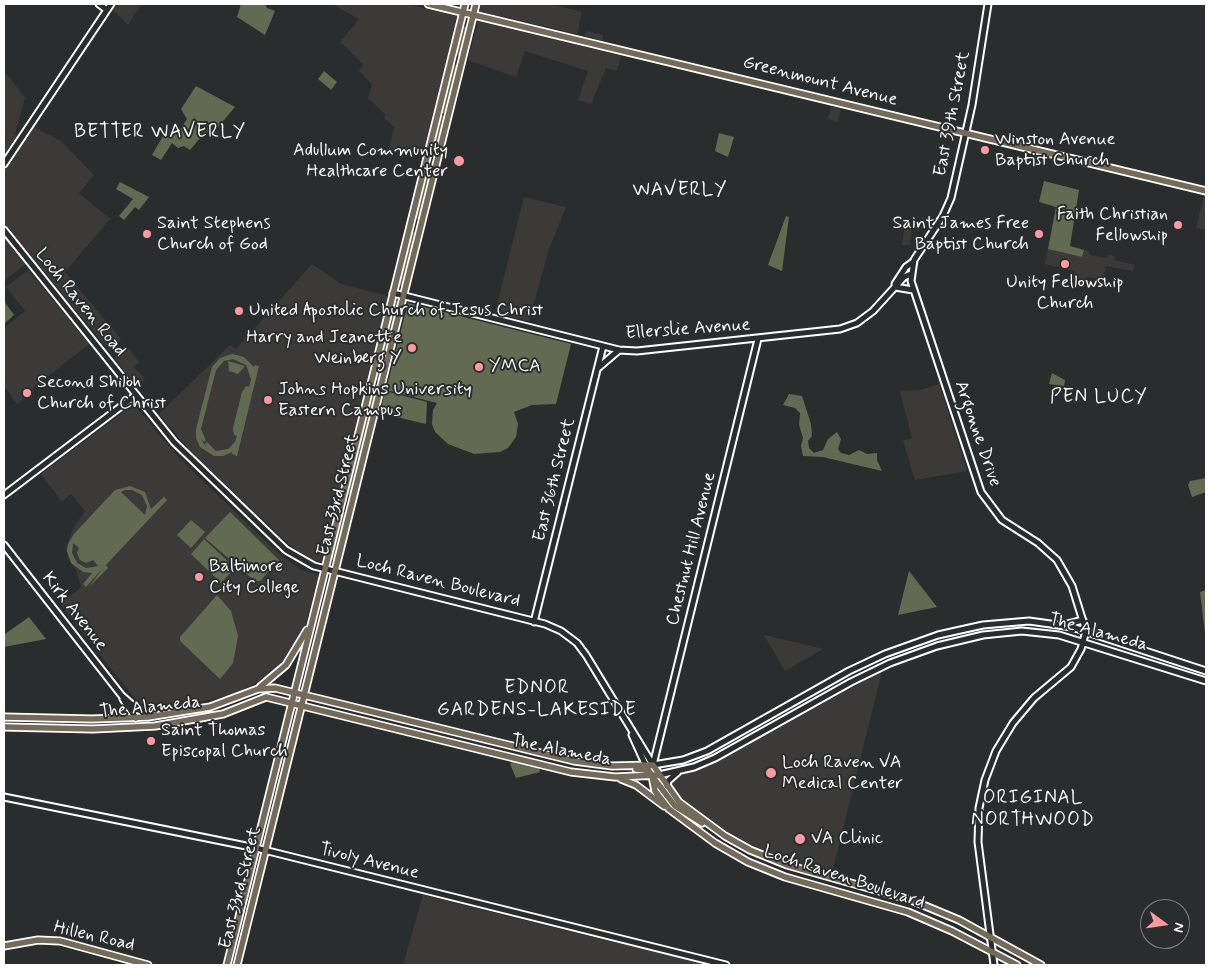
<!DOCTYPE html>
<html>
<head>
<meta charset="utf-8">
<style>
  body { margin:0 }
  #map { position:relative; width:1210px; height:969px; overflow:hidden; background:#2a2d2e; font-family:Mynerve,sans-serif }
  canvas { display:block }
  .frame { position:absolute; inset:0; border:5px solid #fff; pointer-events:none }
  .north { position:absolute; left:1140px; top:899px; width:50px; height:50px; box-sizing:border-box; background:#2a2d2e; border:1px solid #7f8182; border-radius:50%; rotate:104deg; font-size:14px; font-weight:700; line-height:20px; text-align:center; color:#fff }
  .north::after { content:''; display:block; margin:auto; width:18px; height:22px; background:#ff9aa2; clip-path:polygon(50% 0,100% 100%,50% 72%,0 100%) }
</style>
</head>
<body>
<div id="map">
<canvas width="1210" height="969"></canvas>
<div class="frame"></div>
<div class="north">N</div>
</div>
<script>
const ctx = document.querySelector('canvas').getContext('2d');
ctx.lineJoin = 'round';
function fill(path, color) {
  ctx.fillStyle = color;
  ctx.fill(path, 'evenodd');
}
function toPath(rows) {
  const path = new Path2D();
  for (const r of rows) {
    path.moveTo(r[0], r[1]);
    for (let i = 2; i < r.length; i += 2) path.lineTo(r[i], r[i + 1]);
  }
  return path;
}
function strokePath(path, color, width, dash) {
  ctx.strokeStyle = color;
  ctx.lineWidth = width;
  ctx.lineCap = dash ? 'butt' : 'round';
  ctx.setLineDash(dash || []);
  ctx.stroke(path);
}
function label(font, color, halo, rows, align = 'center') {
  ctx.font = font + ' Mynerve,sans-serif';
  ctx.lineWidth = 4;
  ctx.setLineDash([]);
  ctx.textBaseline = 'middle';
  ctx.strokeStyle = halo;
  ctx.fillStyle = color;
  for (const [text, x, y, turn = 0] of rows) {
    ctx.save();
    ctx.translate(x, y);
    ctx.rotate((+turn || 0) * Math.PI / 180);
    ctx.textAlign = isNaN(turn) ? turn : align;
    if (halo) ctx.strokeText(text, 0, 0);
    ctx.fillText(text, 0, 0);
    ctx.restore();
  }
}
const built = toPath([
  [118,4,141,4,128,25,113,10],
  [332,4,406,4,457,16,422,157,389,150,394,127,384,118,386,115,368,98,372,84,359,71,364,65,340,42,359,19],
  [481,4,550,4,582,12,577,34,479,11],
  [478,21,621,56,617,71,606,68,591,104,578,100,588,71,525,51,516,77,468,60],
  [586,31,603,35,602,41,585,36],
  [4,71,25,98,15,134,24,141,34,127,61,141,94,175,79,193,110,219,65,272,121,339,110,352,4,222],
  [831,107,841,109,838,122,828,119],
  [1205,190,1206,191,1206,230,1196,228],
  [524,197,566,207,549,249,529,321,495,313],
  [905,223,912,224,910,245,902,245],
  [4,230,28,262,4,281],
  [1048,249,1082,257,1084,250,1089,251,1089,255,1107,258,1108,255,1115,256,1114,260,1135,265,1133,271,1106,266,1103,280,1087,277,1086,282,1073,279,1074,271,1045,264],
  [312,264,341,284,388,296,321,562,308,558,292,547,191,452,159,414,230,345,236,349],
  [28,270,89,344,33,388,34,391,17,404,4,386,4,328,25,311,6,287],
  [126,345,139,362,134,367,145,379,137,387,114,358],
  [939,384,967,471,915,480,903,441,912,438,900,391,921,390],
  [134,404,178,457,278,553,301,570,319,575,305,625,282,663,265,678,233,695,164,709,150,710,140,705,60,604,81,587,76,570,68,558,66,548,73,529,85,511,71,494,62,502,41,474],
  [764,635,765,635,823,649,785,671],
  [882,671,832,873,782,860,755,849,724,831,682,801,670,784,678,775,723,758],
  [423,895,579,934,712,965,403,965]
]);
const green = toPath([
  [241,4,265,4,267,8,275,11,265,35,237,17],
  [466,26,468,30,461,57,455,54,462,28],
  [453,64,459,66,447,114,440,113],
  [324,71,337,82,331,90,318,79],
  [196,86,235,107,213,133,209,134,206,131,190,150,184,146,178,148,172,143,161,160,152,155,167,129,177,135,187,119,181,109],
  [440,115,447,116,437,157,430,156],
  [719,133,734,137,728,157,715,151],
  [427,169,431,171,421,220,414,218],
  [1044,181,1079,190,1070,246,1084,250,1082,257,1048,249,1056,207,1039,202],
  [120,182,149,197,139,210,135,207,124,220,119,216,133,199,116,189],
  [786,216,789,217,782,271,768,265],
  [411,231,418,233,402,288,398,283],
  [4,301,14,315,4,324],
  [396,301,398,301,394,328,378,382,376,379,382,345],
  [408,303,571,344,556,404,532,405,514,412,518,424,516,437,508,448,500,452,474,454,448,444,435,432,432,424,433,410,437,403,386,390],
  [232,354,244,357,254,367,255,365,259,366,237,456,232,454,232,452,223,456,214,456,200,447,196,438,196,429,212,367,220,358],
  [233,359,246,365,251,379,249,387,246,386,242,392,233,428,234,435,237,436,235,442,228,449,216,451,207,442,205,444,207,447,204,444,201,438,204,442,206,441,201,429,216,370,224,361],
  [228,361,245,366,238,374,229,371],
  [1052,373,1065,380,1064,386,1049,384],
  [385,391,427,402,426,424,380,413],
  [371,392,376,393,367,437,350,495,348,493,353,465],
  [789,394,802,396,811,424,812,436,808,441,809,448,814,453,823,450,828,439,837,432,841,439,838,449,841,453,849,455,859,450,867,454,877,453,877,460,882,471,823,457,803,456,801,446,803,438,799,425,800,413,795,408,783,405],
  [1206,478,1206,492,1192,497,1188,485,1190,481],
  [130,486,145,492,151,509,164,497,167,500,106,565,108,568,89,587,103,568,86,587,83,584,92,573,83,572,71,563,67,551,68,544,74,534,115,490],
  [125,490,132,490,142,495,147,506,145,515,121,492],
  [73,543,79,548,77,553,80,560,86,563,93,560,98,566,86,568,77,563,72,553],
  [341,511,348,513,336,561,332,560,332,557],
  [230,512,279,560,260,581,255,581,205,538],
  [191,520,205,532,191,548,177,535],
  [204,539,235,568,221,583,191,554],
  [909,571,937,607,898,615],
  [1206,590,1206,641,1200,592],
  [217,595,231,611,238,636,233,663,220,679,180,641,180,637],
  [29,617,46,639,4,647,4,633,5,634],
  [513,760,539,767,540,772,516,778,510,764]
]);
const secondary = toPath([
  [99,4,107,10],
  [988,4,972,105,951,198,943,216,914,260,911,281,981,492,1002,520,1038,543,1057,560,1072,586,1086,631,1081,649,1071,667,1034,698,1013,723,996,751,985,780,979,808,978,842,994,965],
  [4,164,111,4],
  [4,230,174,442,286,550,314,566,545,624,561,631,577,643,586,655,653,765],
  [895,284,906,267,913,262],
  [895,287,913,290],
  [393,293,619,350,637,351,840,329,857,323,873,311,904,277,911,274],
  [598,368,619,350],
  [4,495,136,395],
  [4,545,122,696,138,710,153,715],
  [534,622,603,346],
  [1067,624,1083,620],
  [123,699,136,718],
  [632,735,646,766],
  [653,765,683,760,707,751,849,671,885,654,938,635,983,625,1029,621,1072,627,1206,671],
  [653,765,758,339],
  [659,775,694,767,715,758,851,682,890,663,937,646,983,635,1022,631,1059,635,1206,681],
  [667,786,668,781,678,772],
  [4,797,256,848,726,965]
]);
const primary = toPath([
  [428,4,1206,191],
  [260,687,286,665,307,630],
  [4,717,92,719,148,717,210,707,258,689,275,688,574,761,612,766,653,765,679,802,725,836,750,850,787,865,911,900,959,920,1041,965],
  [4,727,93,729,155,726,223,714,266,697,571,772,615,777,659,775],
  [646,766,652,776,655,791,669,809,715,843,748,862,785,877,908,912,952,931,1017,965],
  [636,769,645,770,652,776,675,806,702,823],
  [621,779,636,785,664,806],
  [4,946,38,940,60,941,148,965],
  [227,965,465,4],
  [237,965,476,4]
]);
const markers = [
  [985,150,5,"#ff9aa2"],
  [459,161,6,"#ff9aa2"],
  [1178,225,5,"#ff9aa2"],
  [147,234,5,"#ff9aa2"],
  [1039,234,5,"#ff9aa2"],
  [1065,264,5,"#ff9aa2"],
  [239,311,5,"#ff9aa2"],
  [412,348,5,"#ff9aa2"],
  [479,367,5,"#ff9aa2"],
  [27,393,5,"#ff9aa2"],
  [268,400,5,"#ff9aa2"],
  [199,577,5,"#ff9aa2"],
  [151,741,5,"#ff9aa2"],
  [771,773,6,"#ff9aa2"],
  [800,839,6,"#ff9aa2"]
];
const streetNames = [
  ["Greenmount Avenue",820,82,14],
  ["East 39th Street",953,114,-79],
  ["Loch Raven Road",80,303,51],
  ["Ellerslie Avenue",688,330,-4],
  ["Argonne Drive",977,434,71],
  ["East 36th Street",555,480,-76],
  ["East 33rd Street",339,495,-76],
  ["Chestnut Hill Avenue",692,549,-76],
  ["Loch Raven Boulevard",438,582,14],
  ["Kirk Avenue",74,612,52],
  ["The Alameda",1098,633,15],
  ["The Alameda",150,708,-6],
  ["The Alameda",561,751,11],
  ["Tivoly Avenue",369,862,14],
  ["Loch Raven Boulevard",844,878,18],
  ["East 33rd Street",241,888,-76],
  ["Hillen Road",94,937,13]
];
const poiNames = [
  ["Winston Avenue",995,140],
  ["Baptist Church",995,161],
  ["Adullum Community",448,151,"right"],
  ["Healthcare Center",448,172,"right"],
  ["Faith Christian",1168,215,"right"],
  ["Fellowship",1168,236,"right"],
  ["Saint Stephens",157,224],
  ["Church of God",157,245],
  ["Saint James Free",1029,224,"right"],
  ["Baptist Church",1029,245,"right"],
  ["Unity Fellowship",1065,283,"center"],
  ["Church",1065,304,"center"],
  ["United Apostolic Church of Jesus Christ",249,311],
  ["Harry and Jeanette",402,338,"right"],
  ["Weinberg Y",402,359,"right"],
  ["YMCA",489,367],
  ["Second Shiloh",37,383],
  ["Church of Christ",37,404],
  ["Johns Hopkins University",278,390],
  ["Eastern Campus",278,411],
  ["Baltimore",209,567],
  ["City College",209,588],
  ["Saint Thomas",161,731],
  ["Episcopal Church",161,752],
  ["Loch Raven VA",782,763],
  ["Medical Center",782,784],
  ["VA Clinic",811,839]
];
const neighbourhoodNames = [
  ["BETTER WAVERLY",160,133],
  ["WAVERLY",680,191],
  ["PEN LUCY",1099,398],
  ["EDNOR",537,689],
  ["GARDENS-LAKESIDE",537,711],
  ["ORIGINAL",1033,799],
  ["NORTHWOOD",1033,821]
];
fill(built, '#3c3a38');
fill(green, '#626b51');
strokePath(secondary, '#fff', 9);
strokePath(primary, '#fff', 9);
strokePath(secondary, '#2a2d2e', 5);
strokePath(primary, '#746a5a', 5.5);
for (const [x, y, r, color] of markers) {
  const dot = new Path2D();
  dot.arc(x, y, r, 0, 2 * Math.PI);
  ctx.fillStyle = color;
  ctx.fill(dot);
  strokePath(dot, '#2a2d2e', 2);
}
label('18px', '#fff', '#2a2d2e', streetNames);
label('18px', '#fff', '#2a2d2e', poiNames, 'left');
ctx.letterSpacing = '1px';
label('19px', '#fff', '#2a2d2e', neighbourhoodNames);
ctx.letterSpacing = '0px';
</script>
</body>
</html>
